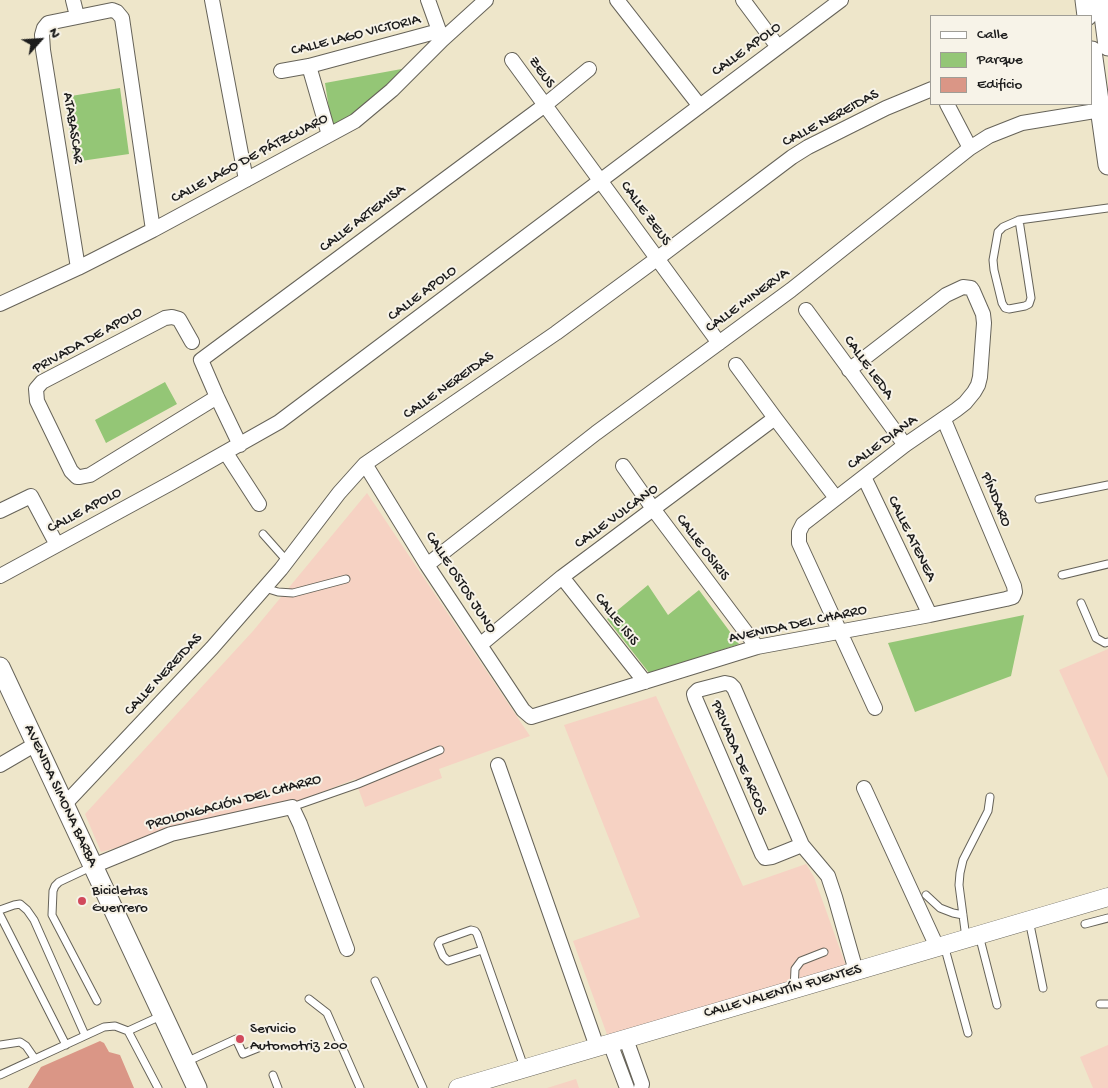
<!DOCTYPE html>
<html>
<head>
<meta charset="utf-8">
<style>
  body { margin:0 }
  #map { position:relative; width:1108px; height:1088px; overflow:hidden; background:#eee6ca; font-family:"Gochi Hand",sans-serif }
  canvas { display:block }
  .legend { position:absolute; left:930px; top:15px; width:162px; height:90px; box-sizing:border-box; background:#f7f3e8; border:1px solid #9f9d96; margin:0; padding:6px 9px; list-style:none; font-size:15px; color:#1c1c1c }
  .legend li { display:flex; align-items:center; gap:10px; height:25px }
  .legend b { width:25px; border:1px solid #9f9d96 }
  .north { position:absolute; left:15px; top:15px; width:50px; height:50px; -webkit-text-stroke:4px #f7f3e8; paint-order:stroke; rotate:64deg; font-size:14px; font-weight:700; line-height:20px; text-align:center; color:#1c1c1c }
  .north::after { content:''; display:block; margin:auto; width:18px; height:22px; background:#1c1c1c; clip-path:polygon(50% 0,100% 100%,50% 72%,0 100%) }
</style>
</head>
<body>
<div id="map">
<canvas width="1108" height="1088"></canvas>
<ul class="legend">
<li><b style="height:6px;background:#fff"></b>Calle</li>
<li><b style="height:14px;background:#94c676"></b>Parque</li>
<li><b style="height:14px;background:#da9686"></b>Edificio</li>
</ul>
<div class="north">N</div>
</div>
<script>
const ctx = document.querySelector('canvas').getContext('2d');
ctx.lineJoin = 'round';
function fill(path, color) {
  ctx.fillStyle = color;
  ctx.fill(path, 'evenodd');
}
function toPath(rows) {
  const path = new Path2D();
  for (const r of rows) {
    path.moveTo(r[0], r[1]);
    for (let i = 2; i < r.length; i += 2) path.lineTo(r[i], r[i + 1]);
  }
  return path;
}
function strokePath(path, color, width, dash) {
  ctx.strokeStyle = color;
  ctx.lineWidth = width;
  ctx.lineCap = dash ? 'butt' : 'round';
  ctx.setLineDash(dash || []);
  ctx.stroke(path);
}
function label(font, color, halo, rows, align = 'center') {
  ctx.font = font + ' "Gochi Hand",sans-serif';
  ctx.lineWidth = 4;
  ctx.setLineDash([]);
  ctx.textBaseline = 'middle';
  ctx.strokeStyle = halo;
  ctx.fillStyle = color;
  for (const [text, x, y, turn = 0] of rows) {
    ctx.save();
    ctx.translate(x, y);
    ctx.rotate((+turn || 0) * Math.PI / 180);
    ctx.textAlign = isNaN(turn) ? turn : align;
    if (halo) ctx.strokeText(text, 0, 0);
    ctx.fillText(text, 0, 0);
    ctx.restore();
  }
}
const built = toPath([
  [367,493,530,736,439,769,442,778,365,807,355,779,275,811,206,823,101,852,85,814,253,631],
  [1108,649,1108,778,1059,670],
  [656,696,743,886,806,864,814,877,846,966,609,1040,573,941,640,917,564,725],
  [1108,1045,1108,1088,1093,1088,1080,1057],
  [576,1079,579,1088,547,1088]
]);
const green = toPath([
  [407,68,361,114,332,128,325,83],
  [120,88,129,154,74,162,65,97],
  [165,382,177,404,106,443,95,420],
  [648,585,668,615,699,590,739,644,650,674,607,619],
  [1024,615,1011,676,915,712,888,643]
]);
const building = toPath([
  [100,1041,104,1043,109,1052,120,1055,134,1088,28,1088,41,1067]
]);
const service = toPath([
  [1019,220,1031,298,1029,304,1025,306,1009,309,1005,308,1002,303,994,270,993,260,998,232,1003,227,1019,220,1108,208],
  [1039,499,1108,485],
  [263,534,287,561],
  [1062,575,1108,564],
  [265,588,278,592,293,593,346,579],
  [1081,603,1096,638,1105,643,1108,642],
  [292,807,358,784,440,750],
  [93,866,59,882,55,886,53,891,52,915,97,1001],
  [926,895,940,908,953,913,963,915],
  [0,910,14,905,20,904,27,910,34,920,85,1035],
  [0,915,66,1045],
  [1029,920,1043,988],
  [1085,924,1108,918],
  [979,935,997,1005],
  [966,938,959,885,960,873,963,860,988,811,990,797],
  [944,945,968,1033],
  [482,950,448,961,443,956,438,944,440,941,471,930,475,931,477,934,524,1067],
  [375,981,423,1088],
  [794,989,795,969,801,961,824,952],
  [309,999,327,1013,360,1088],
  [1100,1004,1108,1004],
  [128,1031,158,1088],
  [0,1045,20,1042,26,1046,35,1059],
  [186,1062,236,1039,243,1054,258,1048],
  [0,1075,104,1027,115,1026,128,1031,163,1015],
  [273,1075,278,1088]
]);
const minor = toPath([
  [73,0,77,16],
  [212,0,246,180],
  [428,0,442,39],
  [617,0,699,105],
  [743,0,778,47],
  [512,60,719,343],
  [309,66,329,135],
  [281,71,309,66,439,31],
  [947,104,970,148],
  [78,268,43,50,42,35,44,28,48,23,112,10,117,12,122,18,153,230],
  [0,304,78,268,153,230,355,121,392,90,442,40,486,0],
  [806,310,905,445],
  [192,342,179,319,172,317,165,318,42,382,36,389,37,401,71,471,77,477,80,477,90,475,217,397],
  [736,365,775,418,836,498],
  [849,370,946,295,963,287,971,288,973,291,983,314,984,323,980,377,978,385,974,392,965,403,956,410,905,445,803,524,799,532,799,543,875,708],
  [240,445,217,397,201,360,545,105,589,69],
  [226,453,259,504],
  [365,464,427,565,523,710,531,717,757,647,930,615,1006,599,1013,597,1015,592,1014,586,944,420],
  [623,466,654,510,757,647],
  [864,477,930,615],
  [0,511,31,496,57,545],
  [427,565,596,433,791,290,970,148,989,136,1022,123,1108,109],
  [0,576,171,483,279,422,841,0],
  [562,577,645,682],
  [480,645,562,577,775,418],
  [0,765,36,744],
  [498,765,597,1047],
  [864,788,937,947],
  [64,805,212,648,281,569,339,493,365,464,556,333,658,258,792,157,808,147,886,108,932,89],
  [802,845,772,857,765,858,762,854,695,698,694,694,698,690,725,683,730,684,734,688,802,845,828,876,835,897,856,971],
  [93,866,171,834,292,807,300,824,347,949],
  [626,1039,642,1084,641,1088],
  [610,1043,627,1088]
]);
const tertiary = toPath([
  [458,1088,1108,897]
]);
const secondary = toPath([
  [1085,0,1087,16],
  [1102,0,1108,46],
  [1092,51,1108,165],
  [0,667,197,1088]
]);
const markers = [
  [82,901,5,"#d1495b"],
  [240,1039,5,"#d1495b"]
];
const streetNames = [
  ["CALLE LAGO VICTORIA",356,36,-14],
  ["CALLE APOLO",747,50,-36],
  ["ZEUS",541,73,54],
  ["CALLE NEREIDAS",831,119,-28],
  ["ATABASCAR",72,128,81],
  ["CALLE LAGO DE PÁTZCUARO",250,159,-28],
  ["CALLE ZEUS",645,214,54],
  ["CALLE ARTEMISA",363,219,-37],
  ["CALLE APOLO",423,294,-37],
  ["CALLE MINERVA",748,301,-36],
  ["PRIVADA DE APOLO",88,341,-29],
  ["CALLE LEDA",868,368,54],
  ["CALLE NEREIDAS",449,386,-35],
  ["CALLE DIANA",883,443,-36],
  ["PÍNDARO",995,500,67],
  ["CALLE APOLO",85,511,-28],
  ["CALLE VULCANO",617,517,-36],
  ["CALLE ATENEA",911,539,64],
  ["CALLE OSIRIS",702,548,53],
  ["CALLE OSTOS JUNO",460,583,57],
  ["CALLE ISIS",616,620,52],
  ["AVENIDA DEL CHARRO",798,625,-12],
  ["CALLE NEREIDAS",164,675,-47],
  ["PRIVADA DE ARCOS",738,758,67],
  ["AVENIDA SIMONA BARBA",60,796,65],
  ["PROLONGACIÓN DEL CHARRO",234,803,-15],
  ["CALLE VALENTÍN FUENTES",783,992,-16]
];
const poiNames = [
  ["Bicicletas",92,892],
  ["Guerrero",92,909],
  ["Servicio",250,1030],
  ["Automotriz 200",250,1047]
];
fill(built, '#f6d2c3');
fill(green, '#94c676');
fill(building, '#da9686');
strokePath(service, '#666359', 9);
strokePath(minor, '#666359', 16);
strokePath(tertiary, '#666359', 19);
strokePath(secondary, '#666359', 21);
strokePath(service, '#fff', 7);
strokePath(minor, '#fff', 14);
strokePath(tertiary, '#fff', 18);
strokePath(secondary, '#fff', 19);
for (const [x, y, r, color] of markers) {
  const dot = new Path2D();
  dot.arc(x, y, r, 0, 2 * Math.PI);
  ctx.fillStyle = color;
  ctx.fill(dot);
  strokePath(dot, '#f7f3e8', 2);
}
label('15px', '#1c1c1c', '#f7f3e8', streetNames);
label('15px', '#1c1c1c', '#f7f3e8', poiNames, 'left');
</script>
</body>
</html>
